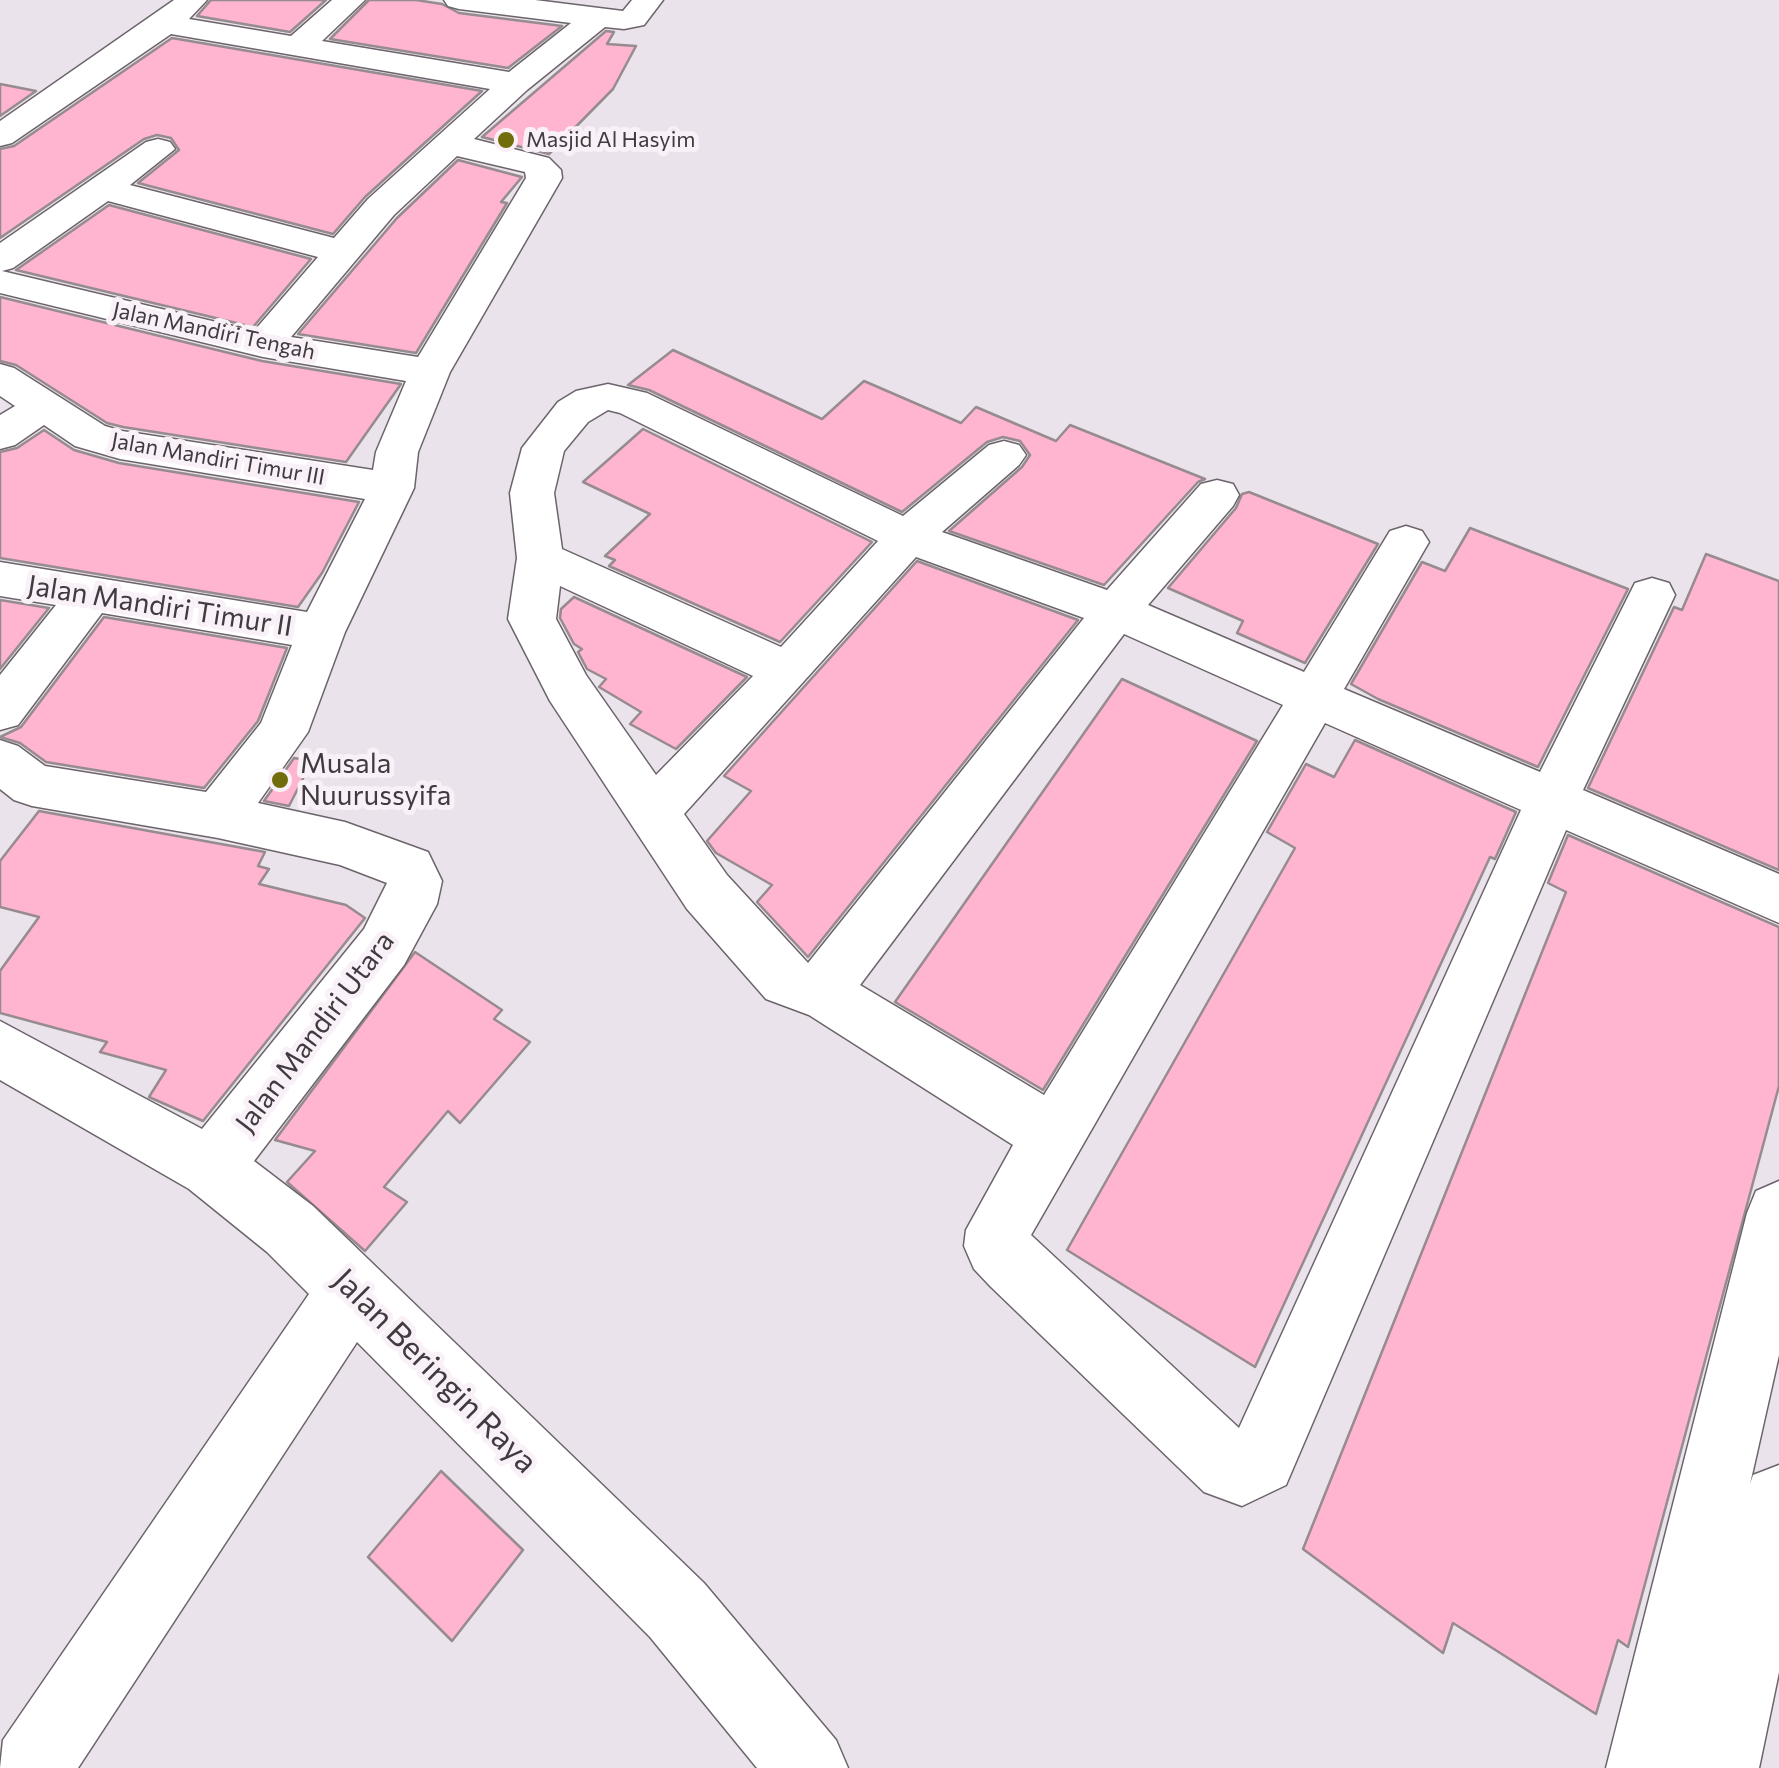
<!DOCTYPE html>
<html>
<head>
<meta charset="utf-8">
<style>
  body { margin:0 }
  canvas { display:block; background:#ebe3eb }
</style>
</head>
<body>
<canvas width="1779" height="1768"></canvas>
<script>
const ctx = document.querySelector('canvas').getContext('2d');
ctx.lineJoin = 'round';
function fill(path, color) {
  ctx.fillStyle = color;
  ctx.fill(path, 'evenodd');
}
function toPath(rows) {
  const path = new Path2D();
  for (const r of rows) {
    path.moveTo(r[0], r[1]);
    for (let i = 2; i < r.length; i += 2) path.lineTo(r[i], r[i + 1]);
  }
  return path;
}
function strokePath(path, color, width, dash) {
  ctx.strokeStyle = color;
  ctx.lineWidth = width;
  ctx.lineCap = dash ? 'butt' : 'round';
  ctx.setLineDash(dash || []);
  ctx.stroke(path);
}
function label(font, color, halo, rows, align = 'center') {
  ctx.font = font + ' Commissioner,sans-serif';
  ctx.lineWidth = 10;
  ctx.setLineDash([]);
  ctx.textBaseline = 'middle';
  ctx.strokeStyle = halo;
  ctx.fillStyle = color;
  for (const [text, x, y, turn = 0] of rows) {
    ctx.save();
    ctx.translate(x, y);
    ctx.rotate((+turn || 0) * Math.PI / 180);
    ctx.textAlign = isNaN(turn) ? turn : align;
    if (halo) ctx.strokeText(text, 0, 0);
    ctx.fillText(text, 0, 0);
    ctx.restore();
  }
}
const building = toPath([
  [211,0,326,0,290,32,197,16,211,0],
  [369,0,416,0,442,4,459,13,562,26,508,68,330,39,369,0],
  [606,31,614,32,607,44,636,46,613,89,549,154,482,137,606,31],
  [172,38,482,91,365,197,333,234,138,183,179,150,171,138,157,135,144,139,0,238,0,149,14,146,172,38],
  [0,84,36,91,0,116,0,84],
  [458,160,522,177,501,202,507,203,416,353,298,334,397,218,458,160],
  [109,205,311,259,253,327,16,270,109,205],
  [0,297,262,361,401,384,346,462,123,427,107,423,16,365,0,361,0,297],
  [673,350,822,419,864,381,961,423,976,407,1056,441,1070,425,1205,479,1198,482,1104,585,949,531,1022,467,1030,455,1020,441,1003,437,987,442,902,512,649,390,628,385,673,350],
  [643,429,872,542,780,642,609,566,615,560,605,556,650,514,583,482,643,429],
  [44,430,74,450,119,463,359,502,322,573,298,607,0,558,0,452,17,448,44,430],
  [1249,492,1378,544,1305,663,1237,633,1243,621,1168,588,1236,508,1242,494,1249,492],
  [1470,528,1628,589,1538,767,1378,699,1351,684,1422,562,1445,571,1470,528],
  [1706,554,1779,581,1779,870,1588,788,1674,607,1682,610,1706,554],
  [917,561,1078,620,808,957,757,902,772,885,716,853,707,841,751,791,724,776,917,561],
  [574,597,747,677,676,749,630,724,641,712,599,687,606,679,587,669,578,652,582,649,574,644,560,618,561,609,574,597],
  [0,600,49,608,0,669,0,600],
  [104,617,287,648,258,721,204,788,46,762,20,743,0,737,21,727,104,617],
  [1122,679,1257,741,1043,1090,895,1002,1122,679],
  [1355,740,1516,812,1495,859,1490,857,1255,1367,1067,1250,1295,848,1267,832,1306,764,1334,777,1355,740],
  [294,758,312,761,289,806,264,801,294,758],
  [39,811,265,852,258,866,269,869,259,884,346,905,365,918,203,1121,149,1097,166,1070,100,1052,107,1042,0,1013,0,971,39,917,0,907,0,861,39,811],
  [1568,835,1779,927,1779,1086,1628,1647,1618,1640,1596,1714,1453,1623,1443,1653,1303,1549,1566,892,1548,883,1568,835],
  [415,952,502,1010,494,1019,530,1042,460,1123,448,1111,384,1187,407,1202,365,1251,287,1182,315,1151,275,1140,415,952],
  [441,1471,523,1550,452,1641,368,1557,441,1471]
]);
const minor = toPath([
  [174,0,207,0,189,19,291,36,332,0,365,0,322,41,509,72,571,23,459,9,448,6,444,0,535,0,623,11,632,0,663,0,644,25,624,29,605,27,527,90,474,139,549,158,561,170,562,178,450,372,418,452,414,488,345,632,308,732,258,803,345,822,428,852,442,881,437,904,404,965,254,1161,313,1206,704,1583,836,1740,848,1768,757,1768,650,1637,357,1342,78,1768,0,1768,3,1740,309,1294,267,1252,189,1189,0,1080,0,1021,202,1129,364,929,387,883,340,865,218,838,32,806,14,800,0,789,0,740,18,746,45,766,206,792,261,723,292,645,102,613,18,725,0,730,0,675,56,605,0,596,0,562,307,612,365,499,120,459,75,446,44,425,15,445,0,449,0,415,15,406,0,396,0,364,14,368,105,426,122,431,373,470,376,452,406,381,263,357,0,293,0,243,146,142,158,139,170,142,175,149,130,185,334,238,368,199,490,89,171,34,12,143,0,146,0,121,174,0],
  [457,156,525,172,526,178,418,357,291,337,394,215,457,156],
  [108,201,318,257,254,331,2,271,13,268,108,201],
  [608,384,647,393,903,516,989,445,1004,441,1019,445,1026,455,1019,465,942,532,1107,590,1201,484,1217,480,1233,484,1239,495,1233,506,1148,605,1304,672,1390,531,1406,526,1422,531,1429,542,1344,689,1540,772,1635,583,1652,578,1669,583,1675,595,1583,790,1779,874,1779,923,1566,830,1286,1485,1242,1506,1204,1492,990,1286,974,1269,964,1246,966,1230,1013,1145,809,1015,766,999,687,909,550,701,508,619,517,558,510,493,522,448,558,402,576,391,608,384],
  [608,410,620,413,878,541,781,647,562,549,554,493,564,451,588,422,608,410],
  [916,557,1084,618,808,963,727,875,684,814,916,557],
  [560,586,753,676,656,775,586,675,556,619,560,586],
  [1124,634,1283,705,1044,1095,860,985,1124,634],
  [1325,723,1521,810,1239,1428,1031,1235,1325,723],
  [1779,1181,1779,1355,1750,1484,1753,1475,1779,1465,1779,1672,1759,1768,1606,1768,1747,1213,1756,1191,1779,1181]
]);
const markers = [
  [506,140,10,"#726d0b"],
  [280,780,10,"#726d0b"]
];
const farPoinames = [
  ["Masjid Al Hasyim",526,140]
];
const farStreetnames = [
  ["Jalan Mandiri Tengah",214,331,12],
  ["Jalan Mandiri Timur III",218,459,10]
];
const streetNames = [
  ["Jalan Mandiri Timur II",160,606,9],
  ["Jalan Mandiri Utara",315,1032,-53]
];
const poiNames = [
  ["Musala",300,764],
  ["Nuurussyifa",300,796]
];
const nearStreetnames = [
  ["Jalan Beringin Raya",435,1371,45]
];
fill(building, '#ffb4cf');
strokePath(building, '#968b8f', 2.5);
strokePath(minor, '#6c646b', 3);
fill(minor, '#fff');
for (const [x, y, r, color] of markers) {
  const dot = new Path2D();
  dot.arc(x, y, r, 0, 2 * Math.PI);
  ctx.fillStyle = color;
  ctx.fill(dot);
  strokePath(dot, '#f9f0f8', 4);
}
label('22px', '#3f3b3f', '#f9f0f8', farPoinames, 'left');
label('22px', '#3f3b3f', '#f9f0f8', farStreetnames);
label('28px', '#3f3b3f', '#f9f0f8', streetNames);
label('28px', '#3f3b3f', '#f9f0f8', poiNames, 'left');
label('32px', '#3f3b3f', '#f9f0f8', nearStreetnames);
</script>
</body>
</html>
